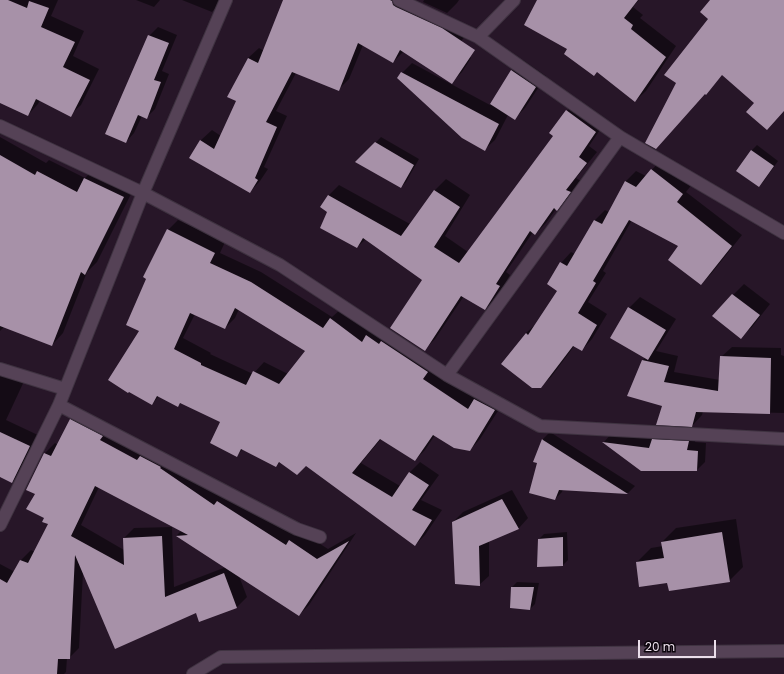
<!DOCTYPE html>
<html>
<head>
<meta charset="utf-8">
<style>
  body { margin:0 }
  #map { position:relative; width:784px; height:674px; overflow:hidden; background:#271628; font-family:Poppins,sans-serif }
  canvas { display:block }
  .scale { position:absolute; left:638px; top:640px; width:78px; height:18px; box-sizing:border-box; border:2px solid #eadeea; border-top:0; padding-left:5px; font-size:12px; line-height:14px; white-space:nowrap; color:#eadeea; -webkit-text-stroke:3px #0c050c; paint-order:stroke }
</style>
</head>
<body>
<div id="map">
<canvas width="784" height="674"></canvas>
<div class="scale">20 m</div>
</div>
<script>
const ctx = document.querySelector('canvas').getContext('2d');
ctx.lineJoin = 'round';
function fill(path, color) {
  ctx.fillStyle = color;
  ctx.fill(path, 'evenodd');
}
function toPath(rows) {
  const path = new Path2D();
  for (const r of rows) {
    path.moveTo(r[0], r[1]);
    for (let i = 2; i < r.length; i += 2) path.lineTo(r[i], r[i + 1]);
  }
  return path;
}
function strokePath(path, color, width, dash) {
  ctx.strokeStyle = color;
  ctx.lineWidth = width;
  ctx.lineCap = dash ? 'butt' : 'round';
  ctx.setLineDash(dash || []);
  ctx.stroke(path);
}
const shadow = toPath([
  [0,0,58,0,51,16,84,31,73,56,99,69,81,105,70,115,40,100,38,104,28,115,0,101],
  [136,0,160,0,154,7],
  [182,0,223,0,212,12],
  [282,0,414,0,452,18,470,30,458,45,471,58,462,72,452,82,404,51,393,62,363,45,349,79,338,90,296,73,276,111,287,116,264,167,268,169,260,181,250,192,190,157,201,140,212,130,221,136,237,101,248,58,259,48,264,51,284,1],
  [424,0,459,0,457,3,447,13,423,2],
  [539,0,639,0,633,7,643,15,640,18,676,46,646,91,635,101,569,49],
  [158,27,177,35,162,71,169,74,155,109,146,118,142,116,134,133,126,142,149,36],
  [523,60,546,76,525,108,514,119,508,115,495,140,485,149,402,73,412,63,490,105,512,71],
  [578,100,606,121,589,146,597,152,576,178,581,181,568,198,557,209,556,209,546,223,535,234,533,232,506,272,510,275,496,298,485,309,464,296,435,339,424,350,424,280,366,239,357,247,328,212,328,196,339,185,410,224,435,190,446,179,470,195,445,236,468,252,554,136,567,111],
  [0,137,46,163,49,160,85,178,96,167,135,186,97,262,87,272,63,333,52,345,4,327,0,331],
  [381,137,419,159,406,182,401,187,357,162],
  [757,145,778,161,764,181,759,186,737,171,752,150],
  [662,159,693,183,686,192,742,235,711,274,701,284,680,245,632,220,603,271,606,273,588,302,607,314,592,339,582,350,575,345,551,377,540,387,503,364,526,333,537,323,558,290,561,263,571,252,575,254,595,220,605,210,609,212,626,181,636,171,646,176],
  [178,220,225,242,220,253,261,272,332,317,341,309,390,334,392,331,437,361,432,369,505,400,480,439,470,450,435,435,425,450,415,460,381,439,361,463,400,486,410,472,420,462,439,475,421,500,442,510,425,535,415,545,306,465,281,461,276,466,243,449,237,455,222,421,181,403,178,406,159,396,152,404,140,331,168,230],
  [239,309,306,351,288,374,264,362,253,374,210,354,211,353,183,338,195,314,225,328,235,318],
  [744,284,770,304,752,327,741,337,733,295],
  [640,297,676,319,658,348,656,351,678,356,674,372,720,380,721,357,732,347,781,348,781,355,784,356,784,413,703,411,702,415,692,426,663,406,643,360,645,358,629,308],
  [0,366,26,377,6,420,40,436,22,472,12,482,0,476],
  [81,410,227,491,296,535,300,531,328,549,356,533,309,605,299,615,239,576,247,597,237,607,200,621,196,612,83,572,79,648,69,658,67,658,66,672,64,674,0,674,0,564,15,572,21,560,31,550,35,552,49,524,45,518,36,493,27,489,45,453,55,443,58,445,71,420],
  [99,487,182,530,177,535,226,567,174,587,172,527,134,528,124,538,124,550,81,525],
  [550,432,635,486,628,493,563,489,562,492,555,499,538,462,542,440],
  [661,432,697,433,695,442,706,443,705,462,697,470,641,470,604,442,611,434,653,439],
  [512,490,528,518,519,528,489,541,489,576,479,585,453,522,463,512],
  [736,519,743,567,729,581,668,582,637,562,651,548,663,546,662,542,676,528],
  [567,532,568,560,563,565,538,566,539,539,544,534],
  [517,582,539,583,535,604,530,609,512,587]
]);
const building = toPath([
  [0,0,8,0,27,8,29,1,49,8,41,27,75,42,63,67,90,80,71,117,36,99,28,116,0,103],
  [283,0,390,0,392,1,393,5,396,7,442,28,475,50,452,84,400,50,393,63,358,43,339,91,292,72,266,122,277,127,255,178,258,180,250,193,189,158,200,140,214,149,236,101,227,97,248,58,258,63],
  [537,0,638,0,624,18,633,25,631,29,666,57,635,102,597,72,594,76,564,54,567,49,524,25],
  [710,0,784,0,784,111,767,130,746,112,754,103,722,75,706,95,705,94,656,149,645,143,676,83,664,75,708,19,700,12],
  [148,35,169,43,154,80,161,82,147,119,138,115,126,143,105,134],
  [511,70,536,87,515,120,490,104],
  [401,72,499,124,485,151,462,138,397,78],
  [566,110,596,132,579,157,587,163,566,190,571,192,557,211,554,208,535,235,530,231,496,284,500,286,485,310,461,296,425,351,390,328,422,280,363,238,357,248,320,228,327,212,320,207,328,195,401,236,434,190,460,207,434,247,459,263,553,136,549,133],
  [375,142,414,165,401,188,355,162],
  [751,150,774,166,759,187,736,171],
  [0,155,35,175,37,171,77,192,84,178,124,197,85,275,81,272,52,346,0,326],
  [651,169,683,194,677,202,732,246,701,285,668,260,678,246,629,220,593,281,596,283,578,313,597,325,582,351,573,346,541,388,532,388,501,364,526,333,528,335,557,291,547,284,560,262,567,266,594,220,602,224,625,181,636,187],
  [167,229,215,253,210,263,251,282,323,328,330,318,362,342,366,335,379,344,381,341,428,372,423,379,468,409,474,399,495,410,470,451,454,448,433,435,415,461,380,439,352,473,392,497,409,472,429,485,412,510,432,520,415,546,306,466,297,475,279,462,276,467,241,449,237,457,210,443,220,422,180,403,178,407,157,396,152,405,129,392,128,393,108,380,139,331,126,325,146,279,143,277],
  [235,308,305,351,279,384,253,371,246,385,201,365,201,363,174,349,190,313,225,329],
  [732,294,760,315,741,339,712,316],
  [628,307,666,330,648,360,610,338],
  [720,356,771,358,770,414,696,412,692,427,656,425,662,406,627,396,642,360,669,366,664,382,718,391],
  [70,419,103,436,100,440,137,460,140,456,161,467,160,468,214,505,217,501,286,545,289,540,317,559,349,541,299,616,176,536,188,535,95,486,71,536,124,565,123,538,162,536,165,597,224,573,237,608,199,622,196,613,115,649,75,555,70,659,58,659,57,674,0,674,0,579,7,583,20,560,28,563,48,524,42,522,44,518,26,509,35,494,26,490,44,453,51,456],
  [0,432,30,446,12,483,0,477],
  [542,439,543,440,628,494,559,490,555,500,529,493,537,463,533,462],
  [652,439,689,441,687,450,698,451,697,471,641,471,602,442,649,448],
  [502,499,519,529,479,546,480,586,455,584,452,522],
  [722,532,730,582,669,591,667,583,639,587,636,562,664,558,661,542],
  [563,537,563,566,537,567,538,539],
  [511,587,534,587,530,610,510,608]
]);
const minor = toPath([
  [399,0,478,37,620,137,784,233],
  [478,37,514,0],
  [0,126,143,193,280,265,447,375,540,426,784,439],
  [0,369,65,389],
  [447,375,620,137],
  [59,405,297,529,320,537],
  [0,525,59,405,143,193,226,0],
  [193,674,221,657,784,651]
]);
fill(shadow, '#0007');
fill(building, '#a791a8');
strokePath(minor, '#3f3341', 14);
strokePath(minor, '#554256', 12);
</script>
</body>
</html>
